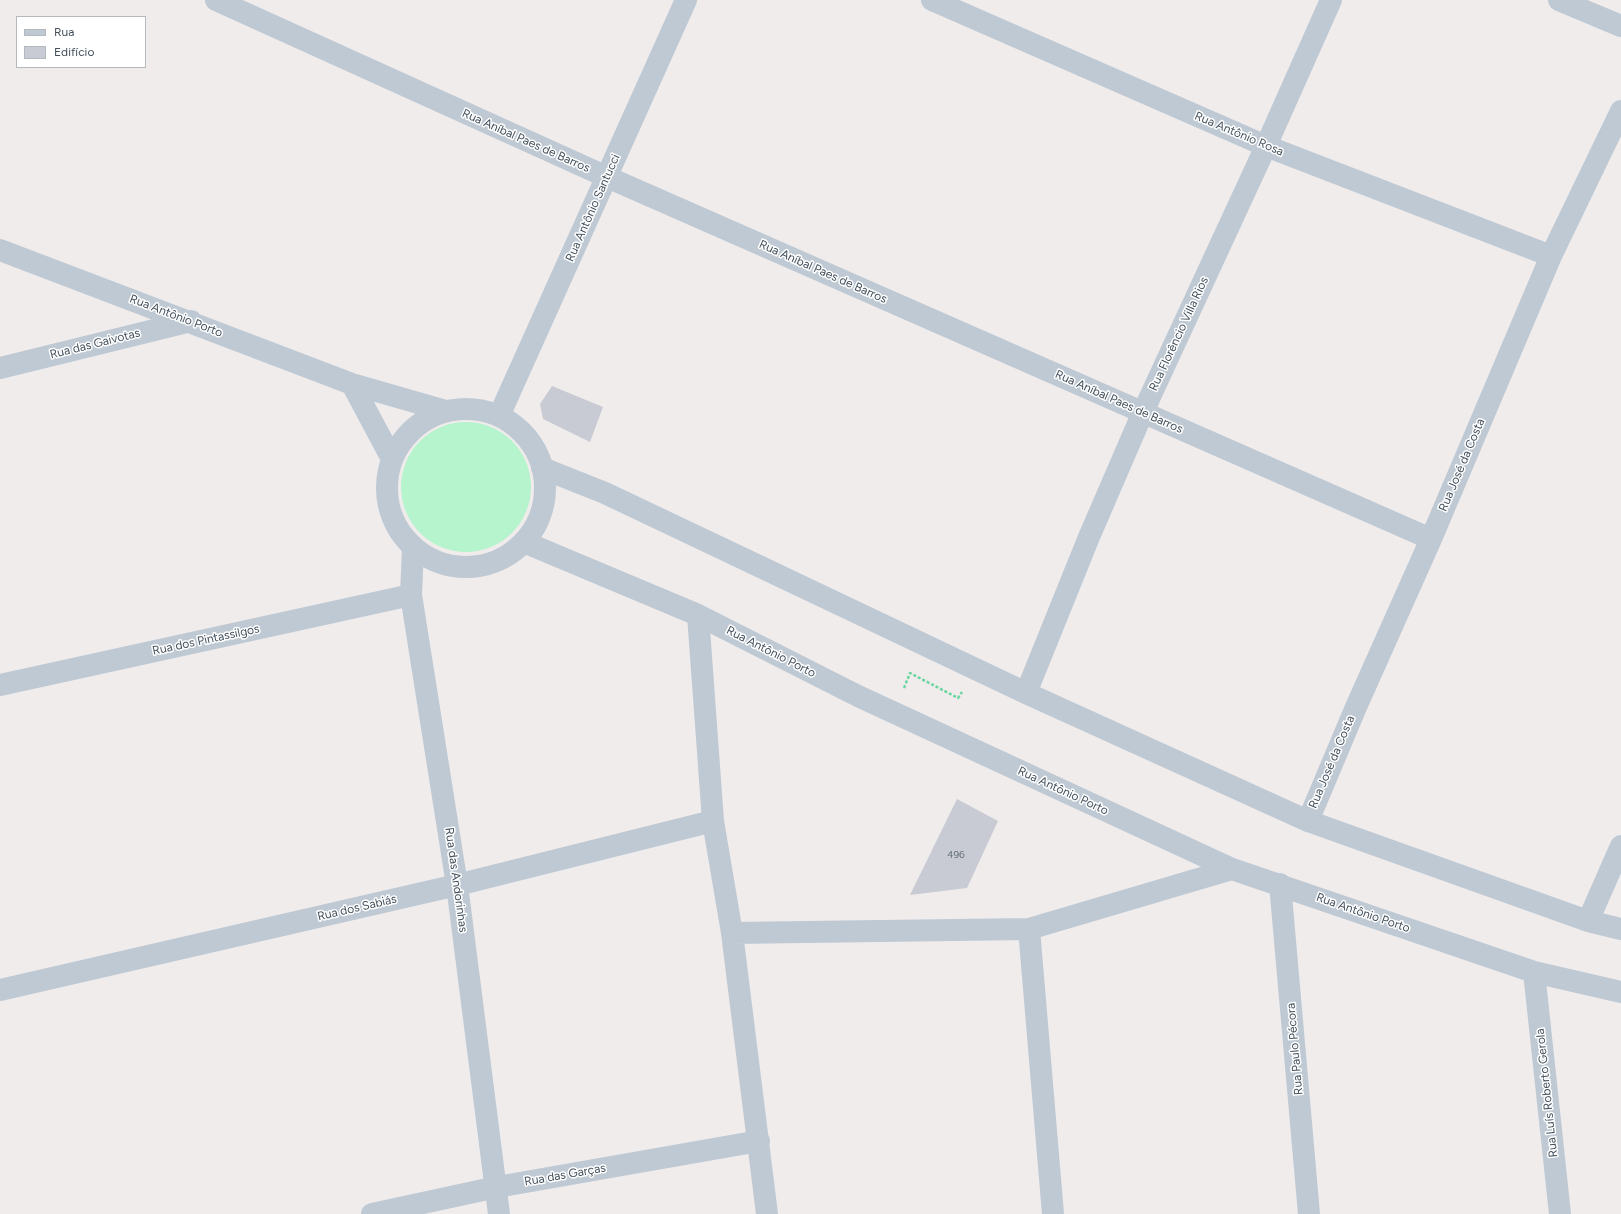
<!DOCTYPE html>
<html>
<head>
<meta charset="utf-8">
<style>
  body { margin:0 }
  #map { position:relative; width:1621px; height:1214px; overflow:hidden; background:#f0ecec; font-family:Figtree,sans-serif }
  canvas { display:block }
  .legend { position:absolute; left:16px; top:16px; width:130px; height:52px; box-sizing:border-box; background:#fff; border:1px solid #b4b9be; margin:0; padding:5px 7px; list-style:none; font-size:12px; color:#43505c }
  .legend li { display:flex; align-items:center; gap:8px; height:20px }
  .legend b { width:20px; border:1px solid #b4b9be }
</style>
</head>
<body>
<div id="map">
<canvas width="1621" height="1214"></canvas>
<ul class="legend">
<li><b style="height:5px;background:#bec9d4"></b>Rua</li>
<li><b style="height:11px;background:#c8cbd3"></b>Edifício</li>
</ul>
</div>
<script>
const ctx = document.querySelector('canvas').getContext('2d');
ctx.lineJoin = 'round';
function fill(path, color) {
  ctx.fillStyle = color;
  ctx.fill(path, 'evenodd');
}
function toPath(rows) {
  const path = new Path2D();
  for (const r of rows) {
    if (r.length === 3) {
      path.moveTo(r[0] + r[2], r[1]);
      path.arc(r[0], r[1], r[2], 0, 2 * Math.PI);
      continue;
    }
    path.moveTo(r[0], r[1]);
    for (let i = 2; i < r.length; i += 2) path.lineTo(r[i], r[i + 1]);
  }
  return path;
}
function strokePath(path, color, width, dash) {
  ctx.strokeStyle = color;
  ctx.lineWidth = width;
  ctx.lineCap = dash ? 'butt' : 'round';
  ctx.setLineDash(dash || []);
  ctx.stroke(path);
}
function label(font, color, halo, rows, align = 'center') {
  ctx.font = font + ' Figtree,sans-serif';
  ctx.lineWidth = 3;
  ctx.setLineDash([]);
  ctx.textBaseline = 'middle';
  ctx.strokeStyle = halo;
  ctx.fillStyle = color;
  for (const [text, x, y, turn = 0] of rows) {
    ctx.save();
    ctx.translate(x, y);
    ctx.rotate((+turn || 0) * Math.PI / 180);
    ctx.textAlign = isNaN(turn) ? turn : align;
    if (halo) ctx.strokeText(text, 0, 0);
    ctx.fillText(text, 0, 0);
    ctx.restore();
  }
}
const green = toPath([
  [466,487,65]
]);
const building = toPath([
  [552,386,603,407,590,442,543,419,540,404],
  [957,799,998,821,967,888,910,895]
]);
const path = toPath([
  [904,688,910,673,958,698,962,692]
]);
const minor = toPath([
  [216,0,607,177,1431,539],
  [932,0,1266,146,1551,256],
  [1559,0,1621,26],
  [0,250,352,384,446,411],
  [0,368,191,321],
  [352,384,392,459],
  [466,488,79],
  [499,416,686,0],
  [542,468,605,493,1026,693,1308,821,1588,921,1621,929],
  [524,542,698,615,858,696,1232,869,1534,972,1621,992],
  [413,547,411,595,457,885,499,1214],
  [698,615,713,821,732,933,767,1214],
  [0,685,411,595],
  [1026,693,1089,537,1143,412,1266,146,1331,0],
  [1308,821,1356,707,1431,539,1551,256,1621,111],
  [1280,884,1309,1214],
  [1588,921,1621,846],
  [1029,929,1053,1214],
  [732,933,1029,929,1232,869],
  [1534,972,1560,1214],
  [0,990,457,885,713,821],
  [372,1214,497,1187,759,1141]
]);
const numberNames = [
  ["496",956,855]
];
const streetNames = [
  ["Rua Antônio Rosa",1239,134,23],
  ["Rua Aníbal Paes de Barros",526,141,24],
  ["Rua Antônio Santucci",593,208,-66],
  ["Rua Aníbal Paes de Barros",823,272,24],
  ["Rua Antônio Porto",176,316,21],
  ["Rua Florêncio Villa Rios",1179,334,-65],
  ["Rua das Gaivotas",95,344,-14],
  ["Rua Aníbal Paes de Barros",1119,402,24],
  ["Rua José da Costa",1462,465,-67],
  ["Rua dos Pintassilgos",206,640,-12],
  ["Rua Antônio Porto",771,652,27],
  ["Rua José da Costa",1332,762,-67],
  ["Rua Antônio Porto",1063,791,25],
  ["Rua das Andorinhas",456,880,82],
  ["Rua dos Sabiás",357,908,-13],
  ["Rua Antônio Porto",1363,913,19],
  ["Rua Paulo Pécora",1295,1049,-95],
  ["Rua Luís Roberto Gerola",1547,1093,-96],
  ["Rua das Garças",565,1175,-10]
];
fill(green, '#b5f4cd');
fill(building, '#c8cbd3');
strokePath(path, '#69d5a0', 2.5, [3, 2]);
strokePath(minor, '#bec9d4', 22);
label('10px', '#646f7a', null, numberNames);
label('12px', '#43505c', '#fff', streetNames);
</script>
</body>
</html>
